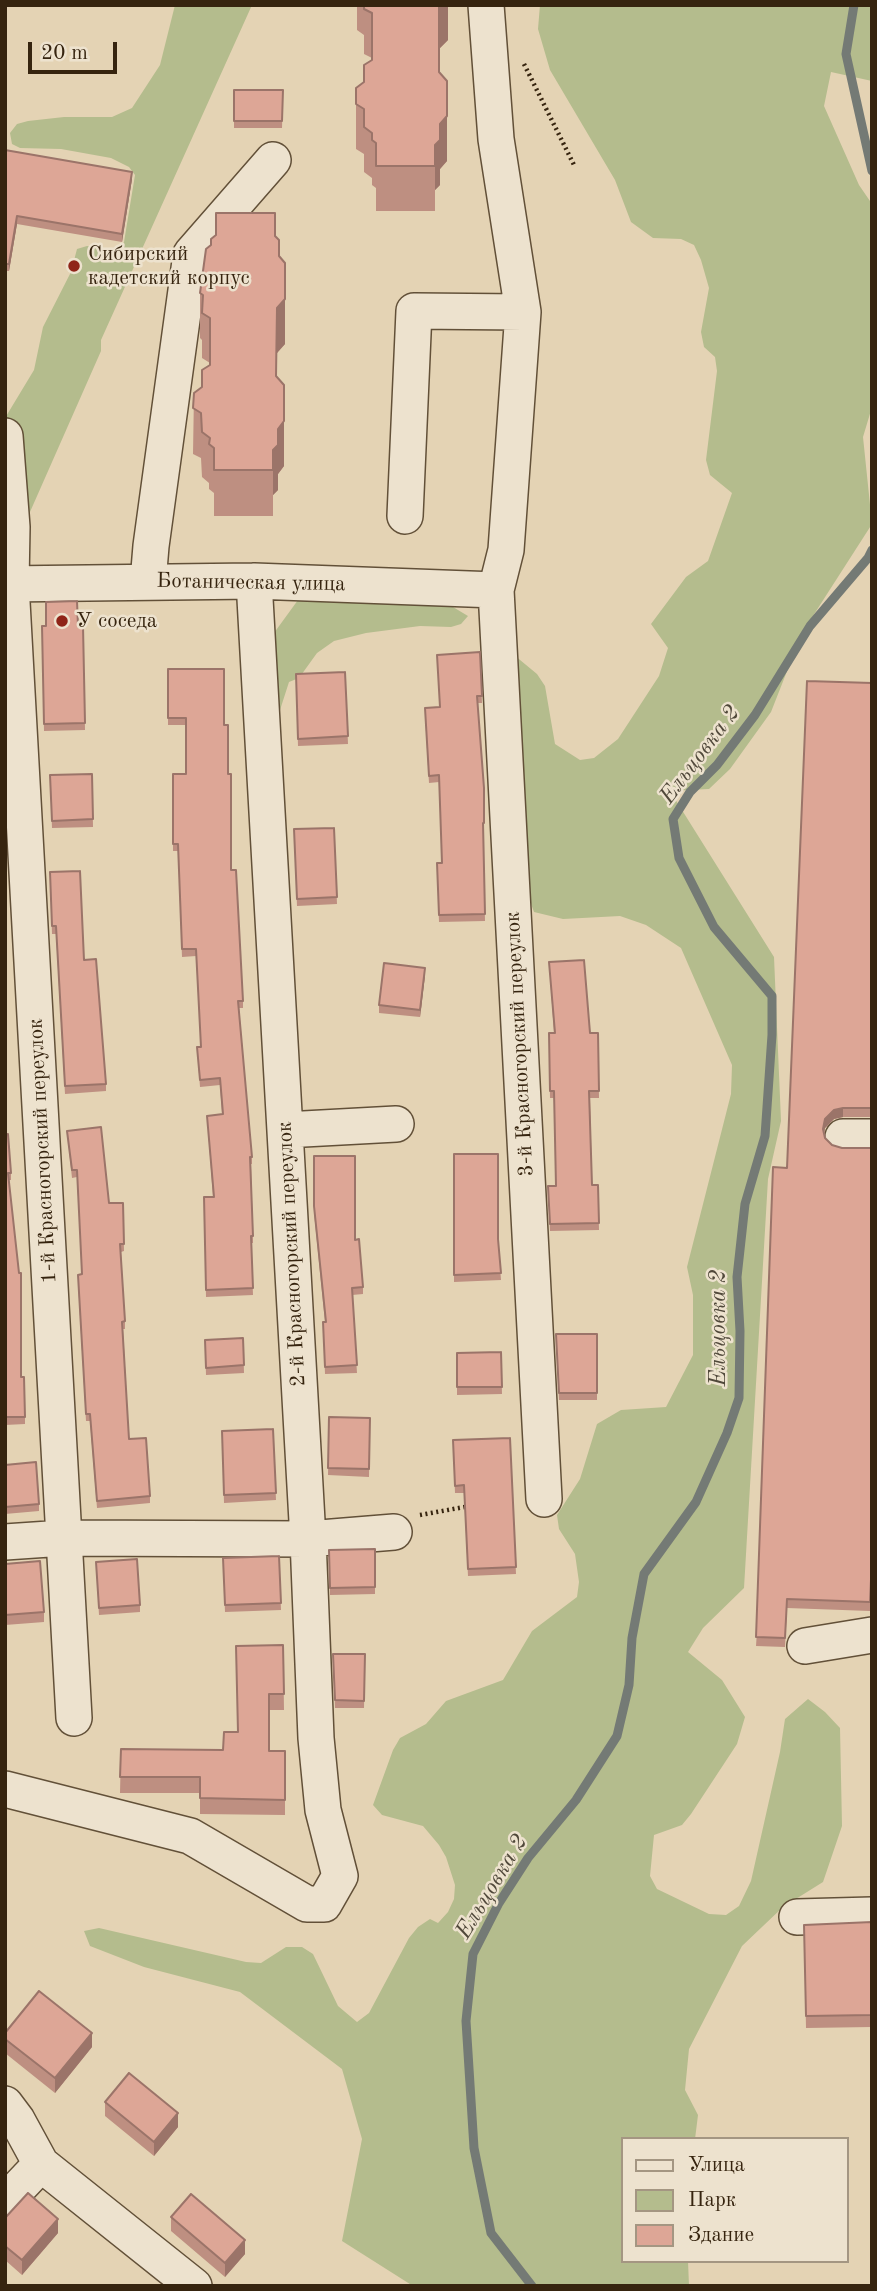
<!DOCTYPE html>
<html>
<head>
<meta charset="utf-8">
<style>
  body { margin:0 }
  #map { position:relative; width:877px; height:2291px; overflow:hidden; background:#e4d3b4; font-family:"Old Standard TT",serif }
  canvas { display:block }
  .frame { position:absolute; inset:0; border:7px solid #36240f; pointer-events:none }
  .legend { position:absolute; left:621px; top:2137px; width:228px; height:126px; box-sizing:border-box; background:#ede2ce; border:2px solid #a49682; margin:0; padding:9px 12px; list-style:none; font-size:21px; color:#36240f }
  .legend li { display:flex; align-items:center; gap:14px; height:35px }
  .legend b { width:35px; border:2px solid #a49682 }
  .scale { position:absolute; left:28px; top:42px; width:89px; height:32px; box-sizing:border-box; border:4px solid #36240f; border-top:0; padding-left:9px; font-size:21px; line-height:24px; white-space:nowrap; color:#36240f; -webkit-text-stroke:5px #ede2ce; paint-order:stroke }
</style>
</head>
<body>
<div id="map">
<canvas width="877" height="2291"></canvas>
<div class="frame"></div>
<ul class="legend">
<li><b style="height:9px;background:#ede2ce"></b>Улица</li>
<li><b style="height:19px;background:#b4bc8d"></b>Парк</li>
<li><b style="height:19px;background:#dda696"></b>Здание</li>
</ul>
<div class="scale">20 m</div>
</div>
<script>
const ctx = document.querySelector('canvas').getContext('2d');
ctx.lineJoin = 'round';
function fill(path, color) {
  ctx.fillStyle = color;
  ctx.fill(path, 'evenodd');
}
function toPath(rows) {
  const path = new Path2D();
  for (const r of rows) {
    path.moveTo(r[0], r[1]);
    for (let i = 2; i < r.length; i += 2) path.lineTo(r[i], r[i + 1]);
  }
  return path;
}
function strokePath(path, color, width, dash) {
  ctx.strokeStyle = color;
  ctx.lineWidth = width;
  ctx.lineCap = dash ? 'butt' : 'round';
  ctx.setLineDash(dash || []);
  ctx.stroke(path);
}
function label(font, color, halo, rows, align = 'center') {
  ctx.font = font + ' "Old Standard TT",serif';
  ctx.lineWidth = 5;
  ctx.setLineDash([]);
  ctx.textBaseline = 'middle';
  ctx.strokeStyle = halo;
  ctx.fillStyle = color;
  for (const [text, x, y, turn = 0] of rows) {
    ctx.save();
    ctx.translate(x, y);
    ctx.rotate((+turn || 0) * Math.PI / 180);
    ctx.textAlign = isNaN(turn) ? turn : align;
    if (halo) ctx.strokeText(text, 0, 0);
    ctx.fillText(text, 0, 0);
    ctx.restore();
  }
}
const green = toPath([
  [175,5,252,5,101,340,101,351,26,521,5,547,5,418,34,370,43,327,71,272,77,249,87,246,118,250,124,242,135,175,129,167,111,158,61,149,20,148,12,144,10,133,17,124,28,121,64,117,112,117,132,108,160,65],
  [540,5,872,5,872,81,831,72,824,106,859,185,872,204,872,407,863,437,872,524,802,633,771,712,730,769,709,789,670,791,774,957,781,1121,768,1179,744,1588,703,1628,688,1652,722,1680,745,1717,737,1744,691,1814,682,1825,654,1835,650,1876,657,1889,709,1914,726,1915,739,1906,751,1881,780,1752,785,1719,808,1699,825,1712,840,1728,842,1826,823,1882,783,1907,742,1946,689,2049,685,2090,698,2115,695,2139,623,2139,623,2261,688,2261,689,2286,413,2286,342,2241,362,2139,342,2069,240,1992,144,1967,90,1946,84,1931,99,1928,246,1962,261,1963,286,1947,302,1947,313,1954,338,2006,357,2022,369,2013,409,1938,418,1927,430,1919,438,1923,448,1912,454,1899,455,1885,446,1857,439,1845,423,1826,382,1815,373,1805,393,1750,400,1738,426,1724,446,1701,503,1680,532,1631,577,1597,579,1582,575,1554,559,1529,557,1515,580,1479,597,1424,621,1410,666,1407,693,1355,693,1295,687,1267,731,1094,732,1065,681,948,646,925,620,916,563,919,534,912,524,885,514,655,537,674,545,686,555,744,580,760,594,758,618,739,659,676,668,648,651,624,686,577,708,561,732,493,710,475,706,460,717,371,715,357,704,347,701,332,709,288,701,260,694,245,681,239,653,238,631,222,615,180,550,70,538,29],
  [366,589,443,601,468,616,461,624,451,627,420,626,366,633,334,641,317,653,299,678,289,682,280,710,269,711,274,633,298,600]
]);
const stream = toPath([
  [854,5,846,54,872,171],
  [532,2286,491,2233,474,2148,466,2021,473,1954,499,1903,528,1858,576,1800,617,1736,629,1685,632,1638,644,1574,696,1502,727,1433,739,1398,740,1331,737,1277,745,1204,765,1136,772,1035,772,996,714,927,679,858,673,819,690,792,717,765,755,715,810,626,868,558,872,550]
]);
const path = toPath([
  [524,64,574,165],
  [420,1515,470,1506]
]);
const minor = toPath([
  [486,5,496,139,523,312,506,550,496,590,544,1499],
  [5,436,12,527,11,584,74,1718],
  [405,516,414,311,523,312],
  [148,582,151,546,191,254,273,160],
  [5,584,254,581,496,590],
  [285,1130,396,1124],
  [843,1137,872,1137],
  [5,1542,64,1538,308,1539,394,1532],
  [805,1646,872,1635],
  [5,1789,190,1836,307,1904,324,1904,340,1876,323,1810,316,1738,308,1539,254,581],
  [797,1917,872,1915],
  [5,2104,17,2120,41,2164,194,2286],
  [5,2202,41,2164]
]);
const wall = toPath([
  [357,5,448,5,448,40,439,49,439,72,447,161,440,169,440,185,435,190,435,211,376,211,376,188,372,185,372,178,364,172,364,154,356,149,356,88,364,82,372,58,364,54,364,35,357,30],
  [234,90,283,90,282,128,234,128],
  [5,150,132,179,122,242,17,224,9,271,5,271],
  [275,236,279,256,285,344,277,353,277,377,284,466,278,474,278,490,273,495,273,516,214,516,214,493,209,489,209,483,202,477,201,458,193,454,194,393,202,387,210,365,210,363,202,358,202,340,200,338,200,293],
  [42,626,83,626,85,730,44,731],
  [480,652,482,703,477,703,484,788,484,831,483,831,485,921,439,922,437,863,442,863,439,782,429,783,425,715,439,707],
  [168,669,224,725,228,774,231,870,243,1001,243,1008,239,1008,252,1157,252,1164,251,1164,253,1236,253,1243,251,1243,253,1295,206,1297,204,1197,213,1197,207,1116,222,1114,220,1085,200,1087,197,1047,201,1047,196,956,182,957,178,851,173,851,173,774,186,774,186,725,168,725],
  [345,672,348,744,298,746,296,674],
  [872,683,872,1117,843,1117,834,1119,825,1128,824,1133,872,1566,870,1611,787,1608,785,1647,756,1646,787,1168],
  [92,774,93,827,52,828,50,775],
  [334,828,337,904,297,906,294,829],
  [50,872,84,960,106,1084,106,1091,65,1094,56,934,52,934],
  [549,962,590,1033,598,1033,599,1098,590,1098,592,1185,598,1185,599,1230,550,1231,548,1186,556,1186,554,1098,550,1098,549,1033,554,1033],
  [425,975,420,1017,379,1013,379,1005],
  [67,1131,109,1203,123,1203,124,1251,121,1252,125,1321,125,1329,123,1329,129,1439,150,1496,150,1503,97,1508,90,1421,86,1421,78,1282,82,1274,77,1177,72,1178],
  [5,1135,11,1173,11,1180,9,1180,21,1377,25,1417,25,1424,5,1425],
  [454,1154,498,1239,501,1280,454,1282],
  [314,1156,355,1240,363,1287,363,1294,352,1295,357,1373,325,1374,323,1322,325,1322,314,1213],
  [556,1334,597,1334,597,1400,559,1400],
  [243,1338,244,1373,206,1375,205,1340],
  [501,1352,502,1394,457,1395,457,1353],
  [329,1417,370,1418,369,1477,328,1475],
  [273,1429,276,1500,224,1503,222,1431],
  [510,1438,516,1574,468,1576,464,1493,455,1493,453,1440],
  [5,1465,39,1504,39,1511,5,1514],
  [375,1549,375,1594,330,1595,329,1550],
  [279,1556,281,1610,225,1612,223,1558],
  [96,1562,140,1605,140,1612,99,1615],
  [5,1564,44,1612,44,1622,5,1625],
  [283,1645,284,1710,269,1710,269,1751,285,1751,285,1815,200,1814,200,1793,120,1793,121,1749,223,1750,238,1732],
  [333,1654,365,1654,364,1708,335,1708],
  [872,1922,872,2027,806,2028,804,1925],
  [5,2033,92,2047,55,2093,5,2053],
  [105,2102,178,2127,154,2156,105,2116],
  [171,2217,245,2254,225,2277,171,2231],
  [5,2218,58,2233,22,2275,5,2260]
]);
const shadedWall = toPath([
  [439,5,448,5,448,40,439,49,439,117],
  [447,81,447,161,440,169,440,185,435,190,435,211,435,145],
  [132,172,132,179,122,242,122,234],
  [17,216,17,224,9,271,9,264],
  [285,263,285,344,277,353,277,308],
  [284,385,284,466,278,474,278,490,273,495,273,450],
  [425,968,425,975,420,1017,420,1010],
  [843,1108,843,1117,834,1119,825,1128,823,1138,823,1129,825,1119,834,1110],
  [92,2033,92,2047,55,2093,55,2078],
  [178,2113,178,2127,154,2156,154,2142],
  [58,2219,58,2233,22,2275,22,2260],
  [245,2240,245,2254,225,2277,225,2263]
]);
const building = toPath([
  [364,5,439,5,439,72,447,81,447,116,440,124,440,140,435,145,435,166,376,166,376,143,372,140,372,133,364,127,364,109,356,104,356,88,364,82,364,65,372,60,372,13,364,9,364,5],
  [234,90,283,90,282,121,234,121,234,90],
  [5,150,132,172,122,234,17,216,9,264,5,264,5,150],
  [216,213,275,213,275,236,279,240,279,256,285,263,285,299,277,308,276,376,284,385,284,421,278,429,278,445,273,450,273,470,214,470,214,448,209,444,210,438,202,432,201,413,193,408,194,393,202,387,202,370,210,365,210,318,202,313,203,295,200,293,206,249,211,245,211,239,216,235,216,213],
  [77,601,78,626,83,626,85,723,44,724,42,626,46,626,46,602,77,601],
  [480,652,482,696,477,696,484,788,484,823,483,823,485,914,439,915,437,863,442,863,439,775,429,776,425,708,440,707,437,655,480,652],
  [168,669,224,669,224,725,228,725,228,774,231,774,231,870,236,870,243,1001,238,1001,252,1157,250,1157,253,1236,251,1236,253,1288,206,1290,204,1197,214,1197,207,1116,223,1114,220,1078,200,1080,197,1047,201,1047,196,949,182,949,178,844,173,844,173,774,186,774,186,718,168,718,168,669],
  [345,672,348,736,298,739,296,674,345,672],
  [807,681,872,683,872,1108,843,1108,834,1110,825,1119,823,1129,825,1138,832,1145,842,1148,872,1148,872,1557,870,1602,787,1599,785,1638,756,1637,773,1167,787,1168,807,681],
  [92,774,93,819,52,821,50,775,92,774],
  [334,828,337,897,297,899,294,829,334,828],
  [80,871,84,960,96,959,106,1084,65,1086,56,926,52,926,50,872,80,871],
  [584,960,590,1033,598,1033,599,1091,589,1091,592,1185,598,1185,599,1223,550,1224,548,1186,556,1186,554,1091,550,1091,549,1033,555,1033,549,962,584,960],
  [384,963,425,968,420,1010,379,1005,384,963],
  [101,1127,109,1203,123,1203,124,1244,120,1244,125,1321,122,1322,129,1439,146,1438,150,1496,97,1501,90,1414,86,1414,78,1275,82,1274,77,1170,72,1170,67,1131,101,1127],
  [8,1134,11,1173,8,1173,19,1273,21,1273,21,1377,24,1377,25,1417,5,1417,5,1135,8,1134],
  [454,1154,498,1154,498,1239,501,1273,454,1275,454,1154],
  [314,1156,355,1156,355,1240,359,1239,363,1287,352,1288,357,1365,325,1367,323,1322,326,1322,314,1206,314,1156],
  [556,1334,597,1334,597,1393,559,1393,556,1334],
  [243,1338,244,1365,206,1368,205,1340,243,1338],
  [501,1352,502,1387,457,1387,457,1353,501,1352],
  [329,1417,370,1418,369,1469,328,1468,329,1417],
  [273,1429,276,1493,224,1495,222,1431,273,1429],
  [510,1438,516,1567,468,1569,464,1485,455,1486,453,1440,510,1438],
  [36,1462,39,1504,5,1507,5,1465,36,1462],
  [375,1549,375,1587,330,1588,329,1550,375,1549],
  [279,1556,281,1603,225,1605,223,1558,279,1556],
  [137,1559,140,1605,99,1608,96,1562,137,1559],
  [40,1561,44,1612,5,1615,5,1564,40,1561],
  [283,1645,284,1694,269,1694,269,1751,285,1751,285,1800,200,1798,200,1777,120,1777,121,1749,223,1750,224,1732,238,1732,236,1646,283,1645],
  [333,1654,365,1654,364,1701,335,1700,333,1654],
  [872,1922,872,2015,806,2016,804,1925,872,1922],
  [39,1991,92,2033,55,2078,5,2039,5,2033,39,1991],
  [129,2073,178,2113,154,2142,105,2102,129,2073],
  [28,2193,58,2219,22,2260,5,2246,5,2218,28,2193],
  [191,2194,245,2240,225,2263,171,2217,191,2194]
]);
const markers = [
  [74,266,7,"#8f2418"],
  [62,621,7,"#8f2418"]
];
const poiNames = [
  ["Сибирский",88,254],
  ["кадетский корпус",88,278],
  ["У соседа",76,621]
];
const streetNames = [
  ["Ботаническая улица",251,583,1],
  ["3-й Красногорский переулок",520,1044,-93],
  ["1-й Красногорский переулок",43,1151,-93],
  ["2-й Красногорский переулок",292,1254,-93]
];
const waterNames = [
  ["Ельцовка 2",700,755,-53],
  ["Ельцовка 2",719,1328,-90],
  ["Ельцовка 2",492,1887,-59]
];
fill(green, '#b4bc8d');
strokePath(stream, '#747a75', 9);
strokePath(minor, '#625038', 38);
strokePath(path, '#36240f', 4.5, [2, 3.5]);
strokePath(minor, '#ede2ce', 35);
fill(wall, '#be8f81');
fill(shadedWall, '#9b7469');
fill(building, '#dda696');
strokePath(building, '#9b7469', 2);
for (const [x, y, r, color] of markers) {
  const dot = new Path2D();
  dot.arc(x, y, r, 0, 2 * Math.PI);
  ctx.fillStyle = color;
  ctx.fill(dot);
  strokePath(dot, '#ede2ce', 2.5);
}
label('21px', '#36240f', '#ede2ce', poiNames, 'left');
label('21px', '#36240f', '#ede2ce', streetNames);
label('italic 23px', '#50483a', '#ede2ce', waterNames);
</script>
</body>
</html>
